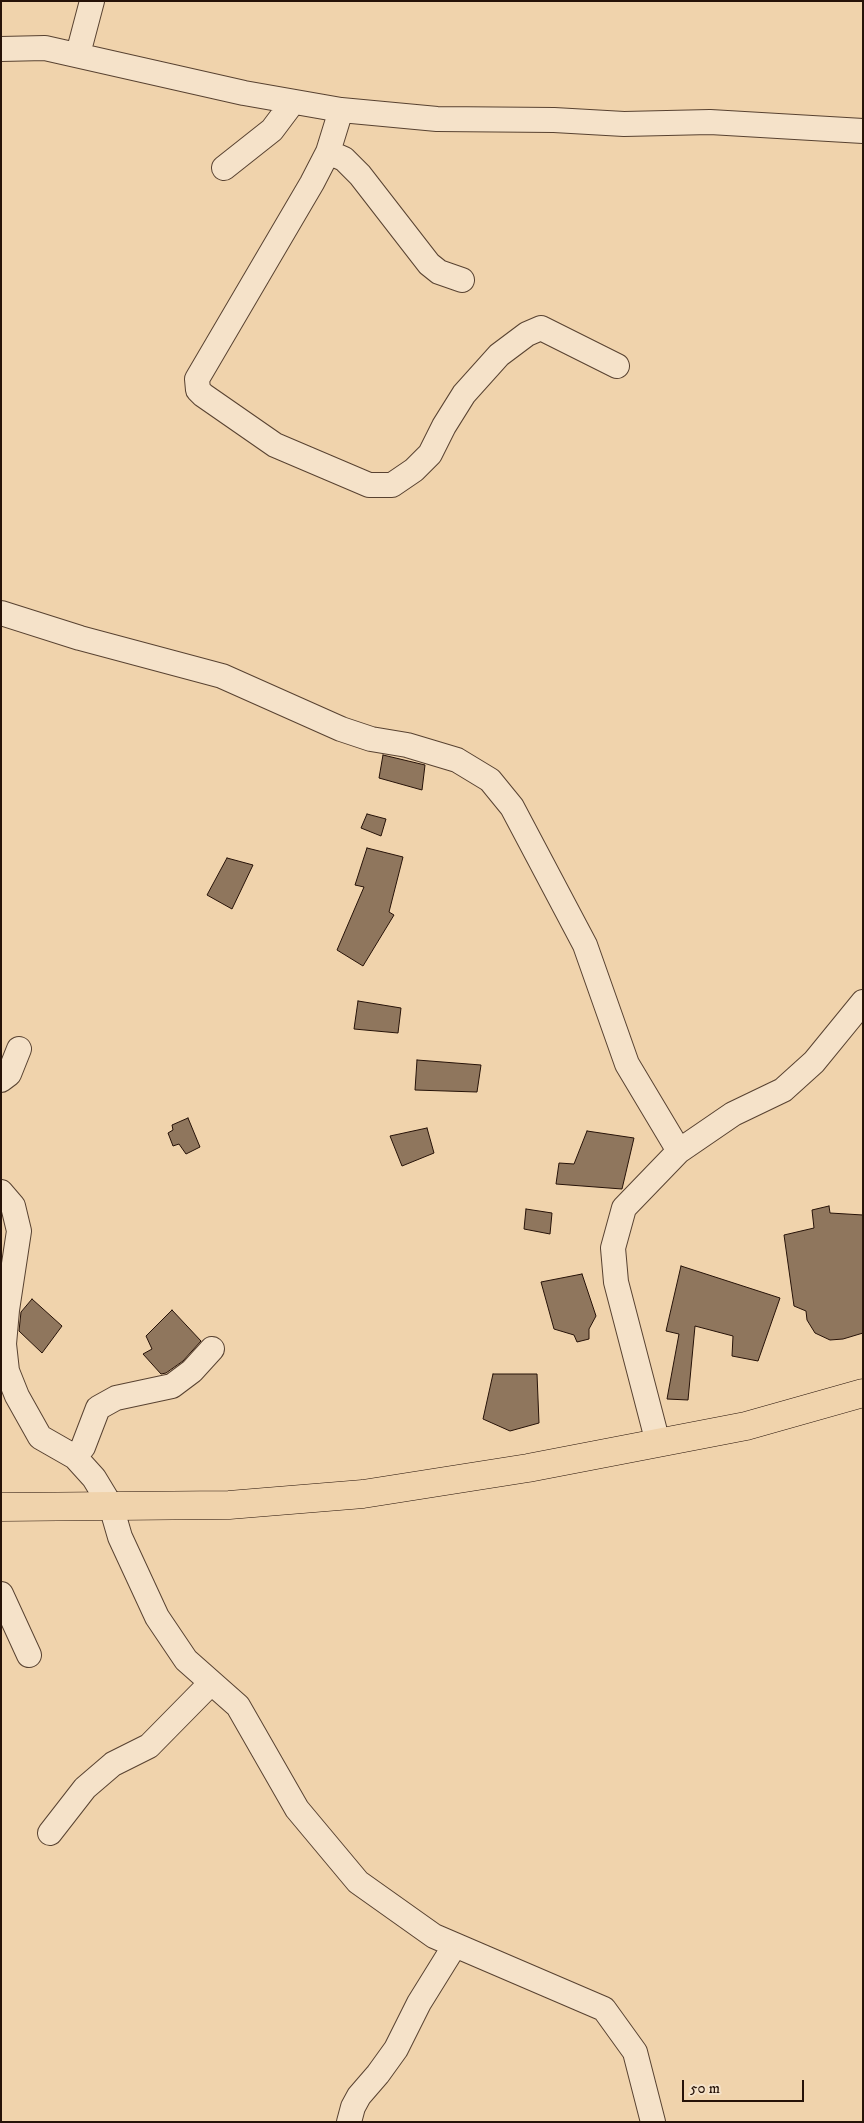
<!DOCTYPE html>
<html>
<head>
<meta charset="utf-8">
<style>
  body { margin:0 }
  #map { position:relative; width:864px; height:2123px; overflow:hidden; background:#f0d3ac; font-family:"IM FELL DW Pica",serif }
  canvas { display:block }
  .frame { position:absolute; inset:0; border:2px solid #261208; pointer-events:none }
  .scale { position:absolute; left:682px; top:2080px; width:122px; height:22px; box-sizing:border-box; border:2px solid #261208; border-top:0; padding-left:6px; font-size:15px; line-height:18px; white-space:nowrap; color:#261208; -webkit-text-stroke:4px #f5e2c9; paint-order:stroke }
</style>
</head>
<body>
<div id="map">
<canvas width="864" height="2123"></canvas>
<div class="frame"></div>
<div class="scale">50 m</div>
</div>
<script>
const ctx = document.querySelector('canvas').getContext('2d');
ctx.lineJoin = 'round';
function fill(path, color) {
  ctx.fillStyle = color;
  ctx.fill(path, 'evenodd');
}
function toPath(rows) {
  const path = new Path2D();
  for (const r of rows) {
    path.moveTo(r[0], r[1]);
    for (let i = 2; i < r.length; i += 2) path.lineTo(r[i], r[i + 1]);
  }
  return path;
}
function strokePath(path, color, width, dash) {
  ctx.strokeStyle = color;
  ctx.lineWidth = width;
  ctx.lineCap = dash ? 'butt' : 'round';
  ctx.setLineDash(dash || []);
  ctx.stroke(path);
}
const building = toPath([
  [383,755,425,765,422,790,379,778,383,755],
  [367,814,386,819,381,836,361,828,367,814],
  [367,848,403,857,389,912,394,915,363,966,337,950,364,887,355,885,367,848],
  [227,858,253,865,232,909,207,895,227,858],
  [358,1001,401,1008,398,1033,354,1029,358,1001],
  [417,1060,481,1065,477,1092,415,1090,417,1060],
  [188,1118,200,1147,186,1154,179,1144,173,1146,168,1133,173,1130,172,1125,188,1118],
  [427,1128,434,1153,402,1166,390,1136,427,1128],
  [587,1131,634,1138,622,1189,556,1184,559,1163,574,1164,587,1131],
  [829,1206,830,1213,863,1215,863,1333,843,1339,830,1340,815,1333,807,1320,806,1311,794,1306,784,1235,814,1228,812,1210,829,1206],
  [526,1209,552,1213,550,1234,524,1229,526,1209],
  [681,1266,780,1298,758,1361,732,1356,733,1336,695,1326,688,1400,667,1399,679,1334,666,1331,681,1266],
  [582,1274,596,1316,589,1329,589,1339,577,1342,574,1335,554,1329,541,1282,582,1274],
  [32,1299,62,1326,42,1353,19,1331,21,1312,32,1299],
  [172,1310,201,1341,183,1361,166,1373,161,1374,143,1354,152,1349,146,1336,172,1310],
  [493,1374,537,1374,539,1423,510,1431,483,1419,493,1374]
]);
const minor = toPath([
  [1,49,45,48,244,93,341,110,437,119,554,120,624,124,710,122,863,131],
  [78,54,92,1],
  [341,110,328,152,312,183,197,379,198,390,203,395,275,445,369,485,392,485,414,470,430,454,444,426,464,394,499,355,527,334,541,328,617,366],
  [328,152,344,159,360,175,429,264,439,272,462,280],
  [224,168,272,130,293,102],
  [1,613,80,638,222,676,341,729,371,739,407,745,457,760,490,780,512,807,585,945,627,1064,679,1151],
  [1,1080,9,1074,19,1049],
  [1,1192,13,1206,19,1231,7,1310,4,1344,7,1371,17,1396,40,1437,75,1457,94,1478,111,1506,120,1537,157,1617,186,1660,238,1706,297,1809,358,1882,434,1936,604,2009,635,2052,653,2122],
  [658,1443,616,1282,613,1248,624,1208,679,1151,733,1114,783,1090,814,1062,863,1002],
  [75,1457,83,1447,98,1408,116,1398,172,1386,192,1371,212,1349],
  [1,1594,29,1655],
  [50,1833,85,1788,113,1764,149,1746,211,1683],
  [349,2122,353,2107,359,2096,378,2074,396,2049,419,2003,455,1945]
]);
const major = toPath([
  [1,1507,229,1505,363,1494,528,1468,746,1426,863,1393]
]);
fill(building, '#8f765d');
strokePath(building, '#261208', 1);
strokePath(minor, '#584231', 26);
strokePath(major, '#261208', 29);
strokePath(minor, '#f5e2c9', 24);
strokePath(major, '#f0d3ac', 28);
</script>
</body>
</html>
